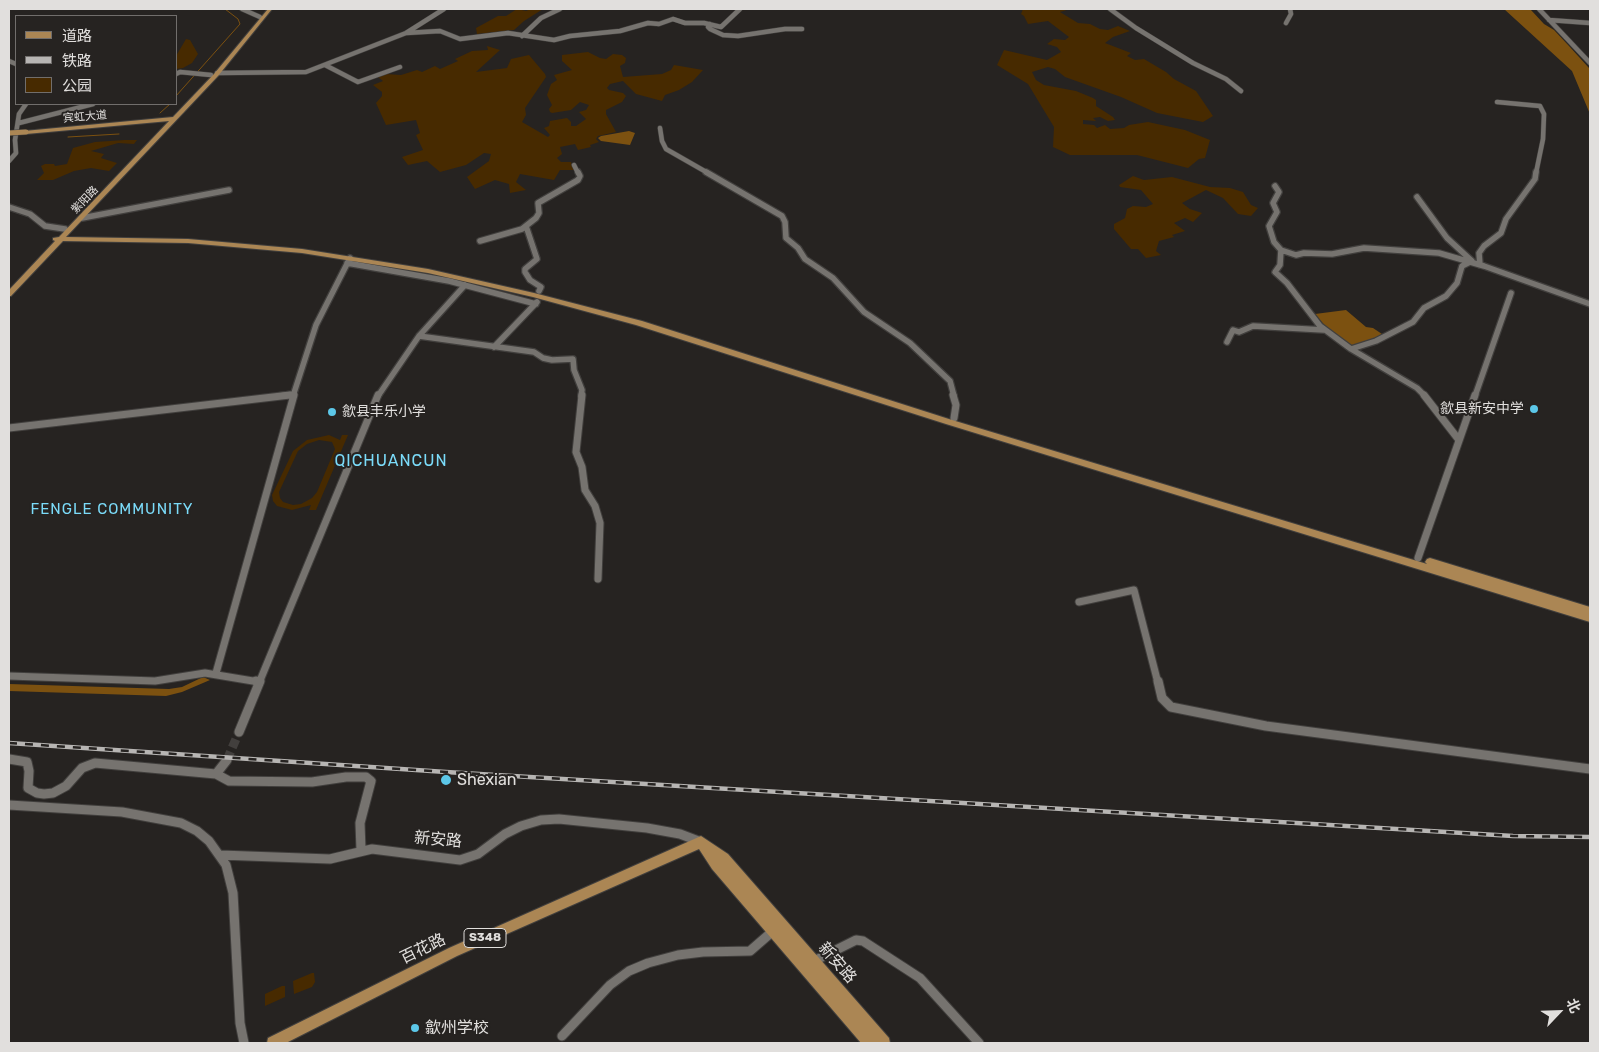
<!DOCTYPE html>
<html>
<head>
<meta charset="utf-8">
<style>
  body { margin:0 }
  #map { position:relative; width:1599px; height:1052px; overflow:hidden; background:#262321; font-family:Rubik,"Noto Sans SC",sans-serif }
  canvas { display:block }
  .frame { position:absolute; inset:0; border:10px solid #e1dfdd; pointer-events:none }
  .legend { position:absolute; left:15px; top:15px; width:162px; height:90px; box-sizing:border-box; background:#262321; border:1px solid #716e6c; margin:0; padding:6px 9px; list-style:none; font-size:15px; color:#e1dfdd }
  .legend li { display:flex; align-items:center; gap:10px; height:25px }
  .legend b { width:25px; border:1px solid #716e6c }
  .north { position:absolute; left:1534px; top:987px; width:50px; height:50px; -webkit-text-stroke:4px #262321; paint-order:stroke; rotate:66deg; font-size:14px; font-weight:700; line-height:20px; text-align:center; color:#e1dfdd }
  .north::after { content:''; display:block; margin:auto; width:18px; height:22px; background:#e1dfdd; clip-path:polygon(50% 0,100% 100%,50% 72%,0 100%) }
</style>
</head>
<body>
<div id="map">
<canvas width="1599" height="1052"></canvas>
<div class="frame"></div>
<ul class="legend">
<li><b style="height:6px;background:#ab8654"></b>道路</li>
<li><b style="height:6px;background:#b7b5b3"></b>铁路</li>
<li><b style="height:14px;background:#472a00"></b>公园</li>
</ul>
<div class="north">北</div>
</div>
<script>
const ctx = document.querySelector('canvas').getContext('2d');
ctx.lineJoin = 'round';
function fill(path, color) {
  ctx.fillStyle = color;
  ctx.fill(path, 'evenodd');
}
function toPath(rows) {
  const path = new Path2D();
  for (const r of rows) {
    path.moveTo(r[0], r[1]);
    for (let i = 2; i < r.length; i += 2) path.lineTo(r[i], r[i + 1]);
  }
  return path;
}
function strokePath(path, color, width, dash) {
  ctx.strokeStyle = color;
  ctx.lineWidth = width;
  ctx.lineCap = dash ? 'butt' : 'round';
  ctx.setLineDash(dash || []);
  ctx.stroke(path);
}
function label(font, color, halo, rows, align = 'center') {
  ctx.font = font + ' Rubik,"Noto Sans SC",sans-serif';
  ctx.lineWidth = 4;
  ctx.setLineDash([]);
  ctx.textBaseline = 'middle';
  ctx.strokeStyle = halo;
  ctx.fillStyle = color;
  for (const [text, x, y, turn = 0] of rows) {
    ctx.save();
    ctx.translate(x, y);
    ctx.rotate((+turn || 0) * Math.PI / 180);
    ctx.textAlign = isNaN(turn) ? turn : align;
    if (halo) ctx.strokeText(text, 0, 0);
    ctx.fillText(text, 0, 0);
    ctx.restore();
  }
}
const green = toPath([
  [517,9,526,11,531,9,543,9,524,21,514,30,477,34,476,28,498,16,506,16],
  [1023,9,1070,9,1060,12,1078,23,1090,24,1100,29,1108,30,1118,26,1130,31,1113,37,1105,43,1131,53,1127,56,1135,60,1144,59,1166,72,1174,79,1196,91,1213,116,1203,122,1157,113,1121,97,1065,77,1055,69,1048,67,1032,72,1036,80,1044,85,1076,91,1093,98,1096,100,1096,106,1113,117,1115,120,1108,121,1100,117,1093,118,1096,121,1083,120,1083,124,1094,125,1097,128,1105,125,1110,129,1124,128,1129,125,1148,122,1185,130,1210,140,1205,158,1199,159,1188,168,1137,155,1070,155,1053,147,1054,127,1028,84,997,65,1004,50,1047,60,1061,52,1057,47,1047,44,1054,39,1065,40,1069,37,1048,21,1028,24,1024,16,1021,14],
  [186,39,190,40,198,54,192,63,183,68,176,69,176,56],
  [487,46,500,50,476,72,507,68,511,59,529,55,545,74,546,77,525,108,526,115,522,122,548,137,550,135,544,128,549,126,550,121,567,118,571,122,571,126,576,126,586,119,579,112,586,110,589,105,580,102,571,110,552,113,550,112,549,109,552,105,547,95,551,84,557,80,554,75,572,70,562,61,562,55,588,52,600,58,606,59,613,54,622,55,626,58,625,63,620,66,623,77,662,74,671,70,674,65,703,70,692,82,679,90,665,95,662,101,636,94,623,81,610,84,607,88,609,90,623,93,626,96,622,102,606,110,606,114,616,132,598,136,596,139,599,142,590,145,591,147,578,150,575,144,560,147,562,154,557,158,561,162,571,162,574,170,560,170,554,180,520,174,516,182,526,190,510,193,509,184,495,180,475,189,467,177,489,161,491,154,484,153,466,165,440,172,427,161,408,165,402,157,423,150,416,135,420,133,416,120,386,125,376,103,382,96,382,92,373,85,383,81,378,77,386,74,401,75,417,70,422,72,435,66,440,69,458,61,455,59,472,51,488,50],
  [125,140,137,140,134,144,118,143,91,151,104,154,101,158,117,163,109,171,91,168,74,171,53,180,37,180,44,173,41,166,45,164,54,164,55,166,67,164,73,148,95,142],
  [1133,176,1144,180,1172,177,1210,187,1230,188,1243,192,1251,205,1258,208,1251,216,1238,214,1223,198,1206,190,1182,203,1190,209,1202,213,1193,222,1185,218,1174,223,1185,231,1172,235,1174,237,1159,241,1156,251,1161,255,1146,258,1138,249,1131,249,1114,229,1114,224,1125,218,1127,209,1133,206,1146,207,1153,204,1141,190,1120,187,1119,185],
  [329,435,340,440,342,435,348,435,316,510,309,510,311,505,292,510,277,506,273,501,272,495,293,451,307,440],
  [319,440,332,442,335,449,317,492,312,498,301,504,293,505,283,502,280,498,279,492,298,451,307,444],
  [312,973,314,973,315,982,312,987,294,994,293,981],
  [282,986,285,986,285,997,265,1006,265,994]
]);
const water = toPath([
  [1504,9,1531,10,1544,24,1554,30,1569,46,1589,68,1590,71,1590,114,1572,71],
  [629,131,635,133,630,145,601,141,598,138,601,136],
  [1346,310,1366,327,1373,328,1382,334,1382,336,1356,345,1350,345,1326,327,1315,314],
  [203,677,210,680,182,692,166,696,9,691,9,684,169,689,182,687]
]);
const stream = toPath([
  [176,96,240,24,238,19,225,9],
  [160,113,170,104],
  [68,137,119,134]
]);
const minorTunnel = toPath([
  [227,760,239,732]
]);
const minorFar3 = toPath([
  [242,9,260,17],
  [1110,9,1136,28,1193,63,1226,79,1241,91],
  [1539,9,1590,63],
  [1549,20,1590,23],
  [1286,23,1291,14,1290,9],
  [710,24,708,27,710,29,723,35,738,36,785,29,802,29],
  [406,33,440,31,460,39,508,33,554,40,570,36,620,31,648,23,659,24,673,19,685,23,704,23,721,27,740,9],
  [522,36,541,18,560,9],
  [9,61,16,64],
  [325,65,358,82,400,67],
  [217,73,306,72,406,33,444,9],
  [176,74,180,72,211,75],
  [1497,102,1540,106,1544,114,1543,139,1536,173],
  [19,123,93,104],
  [660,128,662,141,666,149,708,173],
  [9,161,16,153,15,140,19,114,26,104],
  [574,165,578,173]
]);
const minorFar2 = toPath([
  [706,172,782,216,785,222,786,238,798,248,805,259,833,278,864,312,910,343,950,381,954,396],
  [1275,186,1279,192,1273,203,1277,212,1269,226,1274,242,1281,250,1296,255,1304,253,1332,254,1364,248,1439,253,1484,266,1590,304],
  [1417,197,1447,238,1472,261],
  [9,207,30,214,45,226,65,229],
  [82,218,229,190],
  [526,226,537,259,525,269,525,272,530,280,541,287,539,291],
  [480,241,522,229,536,218,539,213,538,203,578,180,580,176,578,172],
  [1281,250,1280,265,1275,272,1287,283,1320,326,1351,349,1417,388,1425,396],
  [347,263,449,281,536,304],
  [1480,265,1479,253,1484,246,1501,233,1506,219,1535,179,1536,172],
  [419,336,534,352,543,358,552,360,573,359,574,370,582,390,581,396],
  [1227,342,1233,330,1239,332,1253,326,1324,330],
  [494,347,537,302],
  [1351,349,1376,341,1413,322,1424,308,1446,296,1457,283,1462,266,1470,262],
  [279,396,294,394],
  [293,396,316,325,350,258],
  [378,396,419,336,465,285],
  [1475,396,1511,293]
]);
const minorFar1 = toPath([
  [582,395,576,452,582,467,585,490,595,506,600,523,598,579],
  [953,395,956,405,954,418],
  [1424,395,1459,440],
  [9,428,290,395],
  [1418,558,1475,395],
  [1079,602,1134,590,1158,683],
  [216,673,294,395],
  [9,676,155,681,205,673,259,682],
  [259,683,378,395]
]);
const minor = toPath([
  [256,681,259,682],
  [1158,681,1162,698,1171,707,1266,726,1590,769],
  [239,732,260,681],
  [9,759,27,762,29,771,28,788,37,793,44,794,53,793,66,786,82,768,95,763,216,774,229,781,312,782,346,777,366,777,371,781,360,823,361,850],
  [216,774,227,760],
  [9,805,122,812,181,823,197,831,209,841,226,865,233,893,240,1023,244,1043],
  [220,855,330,859,372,849,460,860,478,854,505,834,521,826,541,820,559,819,647,828,680,834,701,842],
  [814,961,856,940,863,941,920,978,979,1043],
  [562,1036,610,985,629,971,648,963,678,955,703,952,750,951,773,931]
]);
const major = toPath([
  [268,9,272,9,218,76,66,237,188,239,302,249,428,269,534,293,642,321,952,420,1427,564,1425,562,1427,559,1430,558,1590,607,1590,622,946,424,636,325,533,297,428,273,302,253,188,243,63,241,11,296,9,296,9,290,55,241,53,240,53,238,59,237,169,121,26,134,24,133,24,131,173,117,214,74,268,9],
  [701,836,728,854,889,1038,890,1043,861,1043,712,869,699,849,457,956,286,1043,267,1043,268,1038,449,948,701,836]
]);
const rail = toPath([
  [9,743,446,772,1513,836,1590,837]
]);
const majorBridge = toPath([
  [9,133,26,132]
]);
const markers = [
  [1534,409,5,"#5cc7e8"],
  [332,412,5,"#5cc7e8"],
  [446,780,6,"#5cc7e8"],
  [415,1028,5,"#5cc7e8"]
];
const farStreetnames = [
  ["宾虹大道",85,117,-5],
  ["紫阳路",85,200,-46]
];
const shields = [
  [485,938,42]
];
const shieldNames = [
  ["S348",485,938]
];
const poiNames = [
  ["歙县新安中学",1524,409],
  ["歙县丰乐小学",342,412,"left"]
];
const neighbourhoodNames = [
  ["FENGLE COMMUNITY",112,510]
];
const quarterNames = [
  ["QICHUANCUN",391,461]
];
const nearPoinames = [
  ["Shexian",457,780],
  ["歙州学校",425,1028]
];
const nearStreetnames = [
  ["新安路",438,840,5],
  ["百花路",423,949,-26],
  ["新安路",837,963,49]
];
fill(green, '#472a00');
fill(water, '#7c5110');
strokePath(stream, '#7c5110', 1);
strokePath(minorTunnel, '#423f3d', 9, [9, 4.5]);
strokePath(minorFar3, '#413f3d', 5.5);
strokePath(minorFar2, '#413f3d', 8);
strokePath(minorFar1, '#413f3d', 9);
strokePath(minor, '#413f3d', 11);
strokePath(major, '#413f3d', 2);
strokePath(minorFar3, '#76736f', 4.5);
strokePath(minorFar2, '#76736f', 5.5);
strokePath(minorFar1, '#76736f', 7);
strokePath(minor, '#76736f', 9);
fill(major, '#ab8654');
strokePath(rail, '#b7b5b3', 4.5);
strokePath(rail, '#262321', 2.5, [8]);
strokePath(majorBridge, '#413f3d', 6, []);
strokePath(majorBridge, '#ab8654', 5);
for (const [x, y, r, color] of markers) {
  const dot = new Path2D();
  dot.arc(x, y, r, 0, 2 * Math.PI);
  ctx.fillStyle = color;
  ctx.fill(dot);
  strokePath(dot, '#262321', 2);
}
label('11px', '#e1dfdd', '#262321', farStreetnames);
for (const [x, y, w] of shields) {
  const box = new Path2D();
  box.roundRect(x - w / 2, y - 9.5, w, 19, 4);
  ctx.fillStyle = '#262321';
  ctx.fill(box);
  strokePath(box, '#e1dfdd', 1);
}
label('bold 12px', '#e1dfdd', null, shieldNames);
label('14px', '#e1dfdd', '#262321', poiNames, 'right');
ctx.letterSpacing = '1px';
label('15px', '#7bdbf9', '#262321', neighbourhoodNames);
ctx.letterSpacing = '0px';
ctx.letterSpacing = '1px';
label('16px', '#7bdbf9', '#262321', quarterNames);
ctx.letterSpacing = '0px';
label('16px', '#e1dfdd', '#262321', nearPoinames, 'left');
label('16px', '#e1dfdd', '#262321', nearStreetnames);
</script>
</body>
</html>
